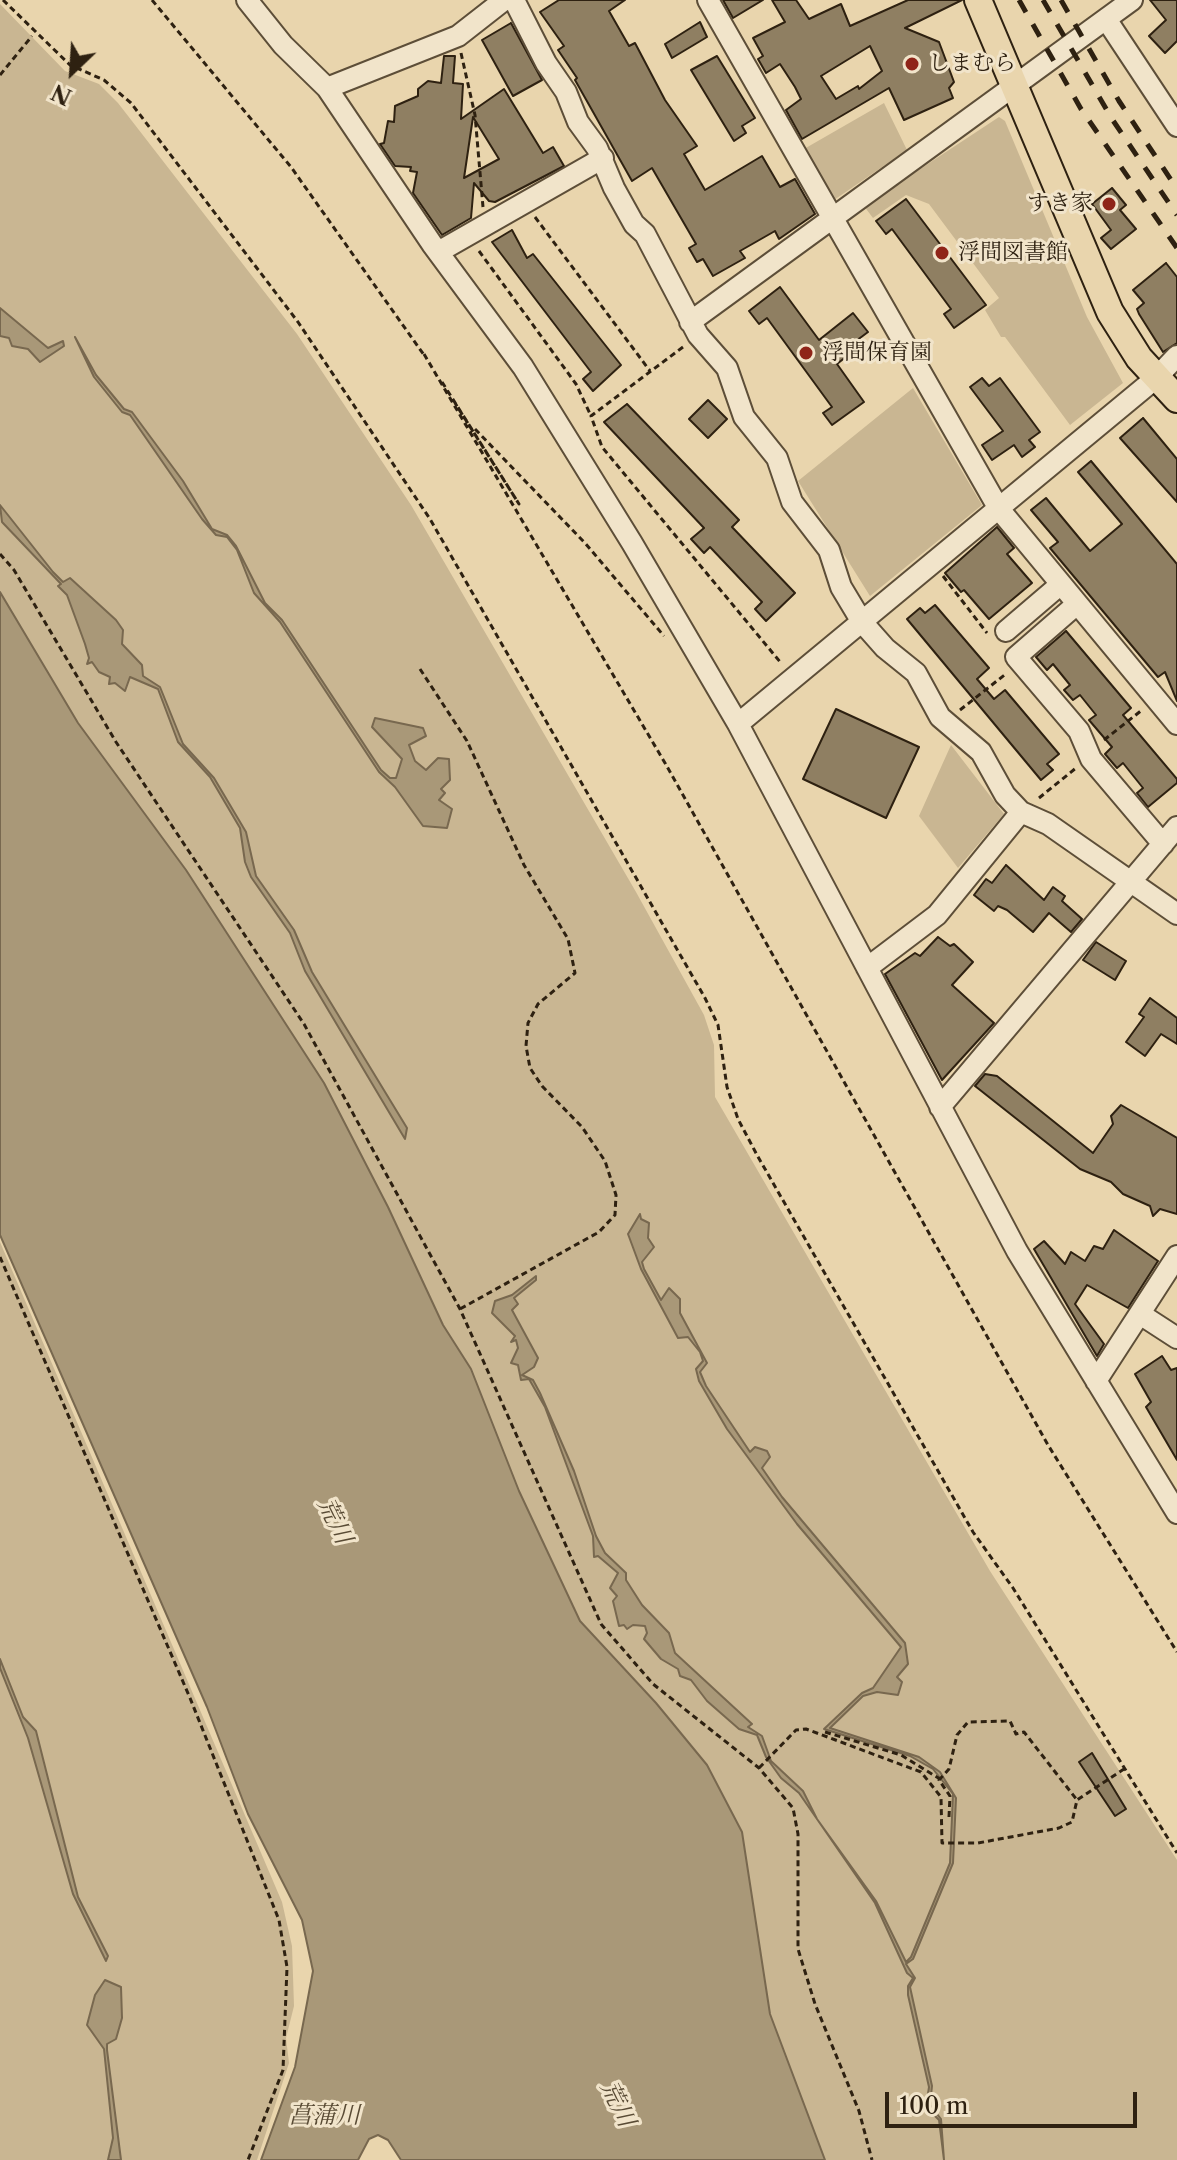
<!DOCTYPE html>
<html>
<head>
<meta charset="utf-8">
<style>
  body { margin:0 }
  #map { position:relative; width:1177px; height:2160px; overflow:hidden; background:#e9d5ad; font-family:"Libre Caslon Text",serif }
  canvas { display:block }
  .north { position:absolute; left:32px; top:32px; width:80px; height:80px; -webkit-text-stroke:6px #f1e4ca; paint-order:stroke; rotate:205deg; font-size:22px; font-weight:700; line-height:32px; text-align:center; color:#2e2111 }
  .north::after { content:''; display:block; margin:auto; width:28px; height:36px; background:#2e2111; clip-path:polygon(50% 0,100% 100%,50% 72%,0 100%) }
  .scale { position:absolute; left:885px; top:2092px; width:252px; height:36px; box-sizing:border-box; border:4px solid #2e2111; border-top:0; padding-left:10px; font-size:24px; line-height:28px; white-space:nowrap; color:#2e2111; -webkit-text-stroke:6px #f1e4ca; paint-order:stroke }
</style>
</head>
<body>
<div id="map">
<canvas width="1177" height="2160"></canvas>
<div class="north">N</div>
<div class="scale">100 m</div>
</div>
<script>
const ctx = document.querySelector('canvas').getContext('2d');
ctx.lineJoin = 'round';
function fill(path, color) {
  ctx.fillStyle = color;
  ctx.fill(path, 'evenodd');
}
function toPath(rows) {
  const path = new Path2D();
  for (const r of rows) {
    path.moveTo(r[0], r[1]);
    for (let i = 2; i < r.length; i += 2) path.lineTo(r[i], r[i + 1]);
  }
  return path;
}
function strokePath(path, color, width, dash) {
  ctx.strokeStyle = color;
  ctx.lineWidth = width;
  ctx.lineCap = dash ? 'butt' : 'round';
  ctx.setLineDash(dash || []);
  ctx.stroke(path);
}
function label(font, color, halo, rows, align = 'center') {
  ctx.font = font + ' "Libre Caslon Text","Noto Serif JP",serif';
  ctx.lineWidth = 6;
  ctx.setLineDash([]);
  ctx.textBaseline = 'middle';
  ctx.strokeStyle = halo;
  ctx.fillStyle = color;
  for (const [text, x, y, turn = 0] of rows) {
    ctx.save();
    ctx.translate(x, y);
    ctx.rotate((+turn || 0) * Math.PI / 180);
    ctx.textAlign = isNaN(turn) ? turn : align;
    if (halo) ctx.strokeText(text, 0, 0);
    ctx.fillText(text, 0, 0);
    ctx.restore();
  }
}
const green = toPath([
  [0,4,65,71,99,84,118,103,297,334,411,505,636,892,704,1015,714,1045,715,1097,990,1571,1177,1860,1177,2160,825,2160,770,2014,742,1832,707,1765,656,1703,580,1621,519,1491,471,1369,443,1325,388,1207,324,1083,186,870,78,723,0,592],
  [884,103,907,150,834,200,804,149],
  [999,117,1005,121,1087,317,1123,383,1070,425,1005,337,1001,337,985,310,999,298,929,204,906,195,873,218,864,206],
  [913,388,982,505,870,596,798,481],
  [951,745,1004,814,958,868,919,816],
  [0,1242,282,1902,292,1946,294,2006,286,2038,289,2063,257,2160,0,2160]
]);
const water = toPath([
  [0,308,48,348,63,341,64,346,40,362,28,349,12,346,9,338,0,336,0,308],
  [75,337,96,375,124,409,132,412,183,481,212,529,227,535,236,546,265,603,282,620,381,770,390,778,396,778,402,759,372,727,375,718,423,728,426,736,409,745,415,761,426,770,438,758,449,759,450,780,441,789,445,793,439,800,452,809,447,828,423,826,395,787,379,772,280,622,254,593,237,550,227,537,216,535,202,519,130,415,122,412,94,377,75,337],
  [0,505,53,572,63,582,70,578,116,620,123,630,122,644,142,665,143,676,160,687,183,744,214,778,246,832,256,876,294,930,312,972,407,1128,405,1139,305,971,290,933,251,877,245,862,240,828,210,777,178,742,158,689,130,677,125,691,115,683,109,684,110,677,99,672,92,662,87,664,89,658,85,644,67,595,58,586,61,584,2,522,0,505],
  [0,592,78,723,186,870,324,1083,388,1207,443,1325,471,1369,519,1491,580,1621,656,1703,707,1765,742,1832,770,2014,825,2160,401,2160,388,2140,378,2135,369,2139,358,2160,261,2160,295,2067,313,1971,302,1920,248,1814,207,1707,0,1235,0,592],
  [640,1214,641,1219,649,1223,648,1238,654,1247,642,1262,644,1269,661,1300,669,1288,680,1299,680,1313,707,1363,700,1372,706,1386,750,1452,755,1447,767,1451,770,1457,762,1468,782,1497,905,1643,908,1664,897,1677,902,1682,898,1695,877,1692,863,1696,830,1728,919,1757,940,1772,956,1798,953,1863,913,1959,906,1964,915,1978,910,1987,932,2086,930,2105,941,2119,944,2160,939,2120,926,2107,929,2087,908,1995,908,1986,913,1978,907,1973,875,1903,799,1793,781,1778,766,1757,757,1735,739,1729,707,1701,691,1680,680,1676,678,1669,661,1659,644,1639,647,1633,645,1626,633,1625,627,1629,624,1625,619,1626,613,1601,617,1596,610,1588,618,1573,598,1556,594,1557,593,1536,545,1407,529,1379,521,1380,518,1365,511,1363,518,1348,516,1340,511,1342,515,1336,492,1313,495,1301,512,1295,536,1276,536,1280,514,1298,518,1304,512,1310,538,1358,534,1367,522,1375,533,1380,540,1393,574,1471,596,1536,605,1553,626,1573,626,1580,642,1605,669,1633,675,1653,752,1724,748,1727,762,1736,771,1761,803,1791,817,1819,876,1901,906,1962,911,1957,950,1863,953,1794,933,1769,910,1756,824,1729,862,1693,873,1688,901,1647,797,1524,727,1429,699,1381,696,1369,703,1361,700,1352,688,1337,678,1338,641,1269,628,1234,640,1214],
  [0,1659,23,1717,36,1731,78,1897,108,1956,106,1961,73,1894,28,1738,0,1668,0,1659],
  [105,1980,121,1987,122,2018,116,2039,107,2044,107,2050,121,2160,108,2160,113,2138,104,2049,87,2025,95,1995,105,1980]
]);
const building = toPath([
  [559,0,625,0,609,11,629,46,635,43,665,100,697,146,684,154,705,190,762,156,780,187,795,179,815,214,779,239,775,231,740,251,745,258,713,276,703,259,697,262,689,248,696,244,652,168,632,181,575,80,577,78,558,50,564,46,540,12,559,0],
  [723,0,763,0,733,18,723,0],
  [772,0,796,0,809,19,841,4,850,26,908,0,962,0,905,28,939,42,954,82,949,88,953,98,904,120,889,88,802,139,786,110,801,99,795,87,780,64,766,73,758,59,763,56,753,38,785,22,772,0],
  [870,46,882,71,859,89,858,86,836,99,821,76,870,46],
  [1150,0,1177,0,1177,41,1165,53,1149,36,1166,20,1150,0],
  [700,22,707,37,672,58,665,44,700,22],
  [511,23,542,80,513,96,482,40,511,23],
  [444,56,455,56,453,83,463,84,461,119,504,89,543,153,553,147,564,166,495,202,489,201,474,183,471,218,442,235,413,193,417,172,410,171,411,167,395,166,380,144,384,143,388,121,394,122,395,106,418,96,418,89,428,81,441,83,444,56],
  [473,117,499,159,464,178,473,117],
  [717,56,755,118,742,126,746,133,734,141,691,70,717,56],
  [1112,188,1126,205,1120,210,1136,229,1111,249,1101,238,1111,230,1092,204,1112,188],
  [906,199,986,305,954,328,944,314,951,309,892,229,886,234,876,221,906,199],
  [512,230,527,258,533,254,621,365,593,391,583,379,591,372,492,242,512,230],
  [1166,263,1177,277,1177,343,1163,352,1139,314,1137,309,1144,303,1133,290,1166,263],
  [780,287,819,340,853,313,868,332,848,347,852,352,837,364,864,402,832,425,823,413,832,407,767,318,759,324,749,311,780,287],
  [982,378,989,386,1000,378,1040,432,1029,440,1035,447,1022,457,1014,445,992,460,982,445,1003,431,970,387,982,378],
  [708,400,727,419,708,438,689,419,708,400],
  [627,404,739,520,732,527,795,593,766,621,755,609,762,602,710,547,704,553,691,539,704,528,604,422,627,404],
  [1143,418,1177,459,1177,502,1120,438,1143,418],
  [1091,461,1177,564,1177,701,1165,672,1158,677,1050,548,1058,542,1031,510,1046,498,1090,551,1122,524,1078,472,1091,461],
  [997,527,1014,548,1007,554,1032,583,989,619,964,590,961,592,945,573,997,527],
  [935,605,989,668,977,679,994,699,1005,690,1059,754,1047,764,1053,770,1041,780,907,619,920,608,925,613,935,605],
  [1066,631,1131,708,1123,715,1177,779,1177,783,1148,807,1137,793,1143,788,1123,763,1117,768,1105,754,1112,747,1089,720,1096,715,1080,695,1073,700,1064,690,1070,685,1053,664,1047,670,1036,657,1066,631],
  [836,709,919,747,886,818,803,779,836,709],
  [1006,865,1044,900,1053,887,1065,896,1062,901,1082,919,1071,932,1049,913,1033,932,1007,910,998,906,994,911,974,895,986,879,992,883,1006,865],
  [938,937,950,946,954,944,973,962,952,985,994,1023,942,1080,885,974,915,953,920,956,938,937],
  [1096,942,1126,961,1115,980,1083,960,1096,942],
  [1150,998,1177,1018,1177,1044,1161,1034,1145,1056,1126,1042,1144,1017,1139,1014,1150,998],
  [985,1074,997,1076,1093,1153,1113,1124,1111,1116,1121,1105,1177,1138,1177,1214,1160,1209,1153,1216,1150,1206,1123,1194,1111,1182,1080,1169,975,1086,985,1074],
  [1114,1230,1158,1261,1128,1308,1087,1285,1075,1304,1104,1344,1097,1356,1034,1249,1044,1241,1065,1264,1071,1252,1085,1261,1094,1246,1103,1249,1114,1230],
  [1162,1356,1171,1370,1177,1368,1177,1460,1146,1407,1151,1402,1135,1374,1162,1356],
  [1092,1753,1126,1809,1115,1816,1079,1762,1092,1753]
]);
const path = toPath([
  [3,0,70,65,104,80,131,103,298,322,430,519,705,998,718,1025,727,1087,738,1119,757,1155,973,1532,1013,1588,1177,1853],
  [152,0,291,167,424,355],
  [461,53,475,115,483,207],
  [0,75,32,36],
  [535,217,650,371],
  [479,251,576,384,591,416],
  [683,347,591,416,602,447,781,663],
  [424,354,665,763,1048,1445,1177,1652],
  [442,382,519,504,455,403],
  [475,429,585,543,664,636],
  [0,554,14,570,116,742,304,1024,460,1309,601,1624,653,1684,759,1768,793,1808,798,1834,798,1949,815,2004,859,2111,872,2160],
  [943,576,987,633],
  [420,669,467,741,524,865,568,939,575,973,538,1004,528,1023,526,1046,530,1068,542,1086,582,1127,605,1161,616,1195,615,1215,599,1232,460,1309],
  [960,710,1007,673],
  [1104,740,1142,710],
  [1039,798,1076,768],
  [0,1257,190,1698,279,1920,287,1967,283,2070,248,2160],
  [825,1732,901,1755,940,1779],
  [759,1768,796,1730,806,1729,921,1772,941,1797,942,1843,978,1843,1059,1828,1072,1822,1077,1800,1124,1769],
  [949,1817,950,1796,939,1780,949,1769,957,1735,968,1722,1010,1721,1016,1734,1024,1732,1077,1800]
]);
const minor = toPath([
  [247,0,283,45,327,88,432,244,523,367,632,543,738,724,1017,1251,1177,1513],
  [514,0,546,63,566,92,578,122,597,148,614,188,634,224,645,234,698,335,727,368,744,417,777,458,792,502,829,550,841,587,862,622,885,648,916,673,940,717,981,752,1005,795,1021,812,1048,824,1177,914],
  [708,0,999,509,1177,724],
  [1106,19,1177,126],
  [327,88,458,36,504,0],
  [440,251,603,158],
  [690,322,1132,0],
  [1077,604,1016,657,1079,731,1091,759,1163,844],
  [1006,631,1061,584],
  [738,724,1156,378,1177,356],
  [867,968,937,915,1021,812],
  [940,1107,1177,827],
  [1140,1314,1177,1338],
  [1096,1381,1177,1256]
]);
const major = toPath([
  [978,0,1110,312,1139,358,1177,399]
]);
const rail = toPath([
  [1019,0,1081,109,1177,248],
  [1043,0,1112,119,1177,215],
  [1061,0,1119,101,1177,189]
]);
const markers = [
  [912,64,8,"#8f2418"],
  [1109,204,8,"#8f2418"],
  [942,253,8,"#8f2418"],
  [806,353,8,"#8f2418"]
];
const poiNames = [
  ["しまむら",928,64],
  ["すき家",1093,204,"right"],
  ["浮間図書館",958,253],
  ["浮間保育園",822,353]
];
const waterNames = [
  ["荒川",334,1521,64],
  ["荒川",617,2104,64],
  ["菖蒲川",324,2116]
];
fill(green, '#c9b692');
fill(water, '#a99878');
strokePath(water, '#78684f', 2);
fill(building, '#8f7f62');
strokePath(building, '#2e2111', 2);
strokePath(minor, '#5d4e38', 24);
strokePath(major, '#2e2111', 30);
strokePath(path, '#2e2111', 3, [6, 4]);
strokePath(minor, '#f1e4ca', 20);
strokePath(major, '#e9d5ad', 26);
strokePath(rail, '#2e2111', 5, [14, 14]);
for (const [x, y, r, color] of markers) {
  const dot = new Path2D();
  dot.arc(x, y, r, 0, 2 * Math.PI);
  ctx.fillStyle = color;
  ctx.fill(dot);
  strokePath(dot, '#f1e4ca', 3);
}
label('22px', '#2e2111', '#f1e4ca', poiNames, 'left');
label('italic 24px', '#594b35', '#f1e4ca', waterNames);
</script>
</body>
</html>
